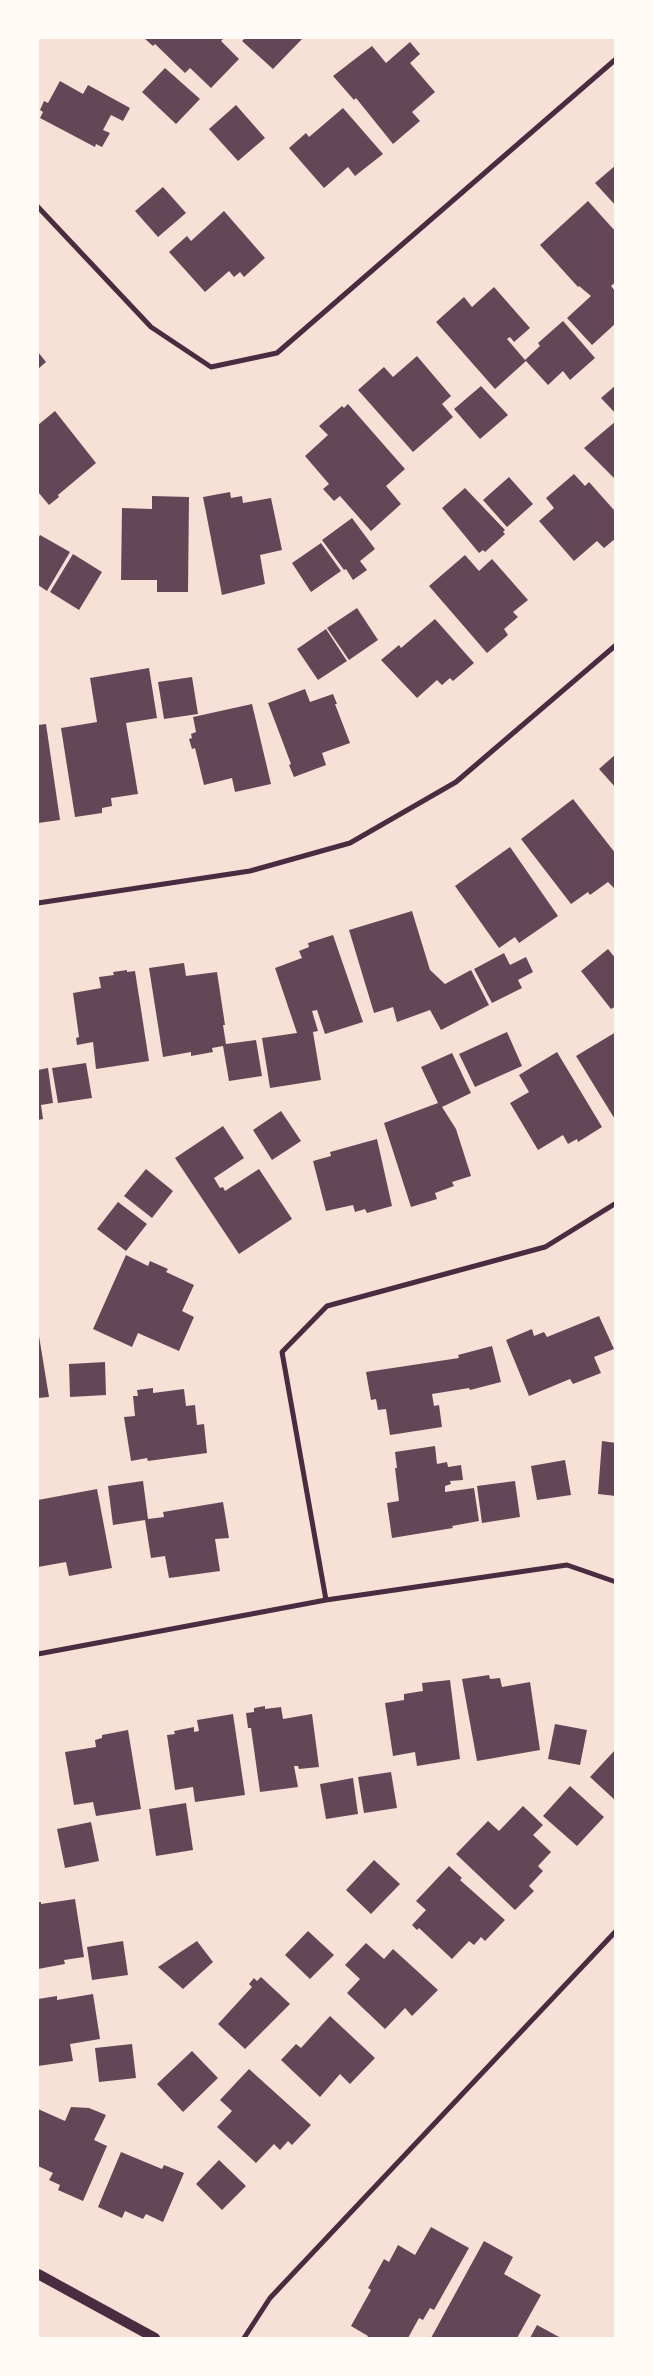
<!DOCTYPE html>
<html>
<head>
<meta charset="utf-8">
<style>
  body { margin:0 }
  #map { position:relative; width:653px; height:2376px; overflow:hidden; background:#f7e1d7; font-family:Lato,sans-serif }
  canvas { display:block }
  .frame { position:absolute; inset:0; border:39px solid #fffaf5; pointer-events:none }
</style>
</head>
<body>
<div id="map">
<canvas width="653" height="2376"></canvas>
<div class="frame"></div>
</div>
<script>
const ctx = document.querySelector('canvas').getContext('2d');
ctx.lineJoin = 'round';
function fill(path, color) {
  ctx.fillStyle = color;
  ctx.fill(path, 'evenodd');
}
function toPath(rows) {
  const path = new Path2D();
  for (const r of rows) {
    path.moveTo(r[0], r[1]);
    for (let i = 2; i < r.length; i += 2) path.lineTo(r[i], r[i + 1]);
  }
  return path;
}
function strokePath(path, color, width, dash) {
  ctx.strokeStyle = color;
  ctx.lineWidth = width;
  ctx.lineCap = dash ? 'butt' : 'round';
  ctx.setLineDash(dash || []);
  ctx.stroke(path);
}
const building = toPath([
  [144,38,224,38,221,41,239,59,211,88,190,68,185,73,155,44,153,46],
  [245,38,303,38,273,69,242,41],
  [410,42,420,54,410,63,435,92,412,112,420,121,393,144,356,98,354,100,333,76,372,46,386,63],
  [165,68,200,99,176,124,142,92],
  [60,81,83,94,88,85,130,108,123,121,111,115,103,130,110,133,102,147,96,144,95,147,40,118,43,112,40,110,44,101,48,103],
  [236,105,265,138,238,161,209,129],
  [343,108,383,154,355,176,348,167,324,188,289,148,306,133,309,137],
  [616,165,616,206,595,183],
  [163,187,186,213,158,237,135,211],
  [588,201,616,232,616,282,611,286,616,292,616,323,592,345,567,318,591,296,579,286,578,287,540,245],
  [224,211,265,258,244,277,240,272,234,277,229,271,205,292,169,252,187,236,191,241],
  [494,287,530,328,514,342,510,337,507,339,525,360,540,346,538,343,563,321,595,358,570,380,563,371,548,385,526,361,495,389,436,322,464,297,472,307],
  [38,352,46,362,38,369],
  [417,356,451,396,442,404,453,417,413,452,358,390,384,367,393,377],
  [616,385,616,414,601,398],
  [481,386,508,415,480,439,454,409],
  [348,404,405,469,386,486,401,504,371,531,340,496,334,501,323,489,329,484,305,456,328,435,319,426,342,406,344,408],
  [55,411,96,463,58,495,59,497,49,505,38,492,38,425],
  [616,421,616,480,584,448],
  [574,474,585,486,589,482,614,510,616,509,616,538,604,548,597,541,574,561,539,521,554,508,546,498],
  [509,477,533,504,507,527,483,500],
  [465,488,505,530,503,532,505,534,485,552,483,550,479,553,442,508],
  [230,492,231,498,242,496,243,503,271,498,282,550,260,555,265,584,222,595,203,497],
  [152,496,189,497,188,592,157,592,157,580,121,580,122,508,152,509],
  [352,518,375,549,360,561,367,570,353,580,346,569,344,570,322,540],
  [40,535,70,552,47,591,38,585,38,539],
  [321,543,341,571,311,592,292,563],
  [73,554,102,572,79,610,50,592],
  [465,555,479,571,492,559,528,600,513,612,518,617,504,629,508,635,487,653,429,586],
  [357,608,378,640,349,660,327,628],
  [435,619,474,663,453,681,450,678,442,685,437,680,417,698,381,660,399,645,401,648],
  [326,629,347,661,318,680,297,649],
  [149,668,157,718,126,723,138,794,111,798,112,806,102,808,102,813,75,817,61,728,97,722,90,678],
  [192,677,198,714,164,719,158,682],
  [305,689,310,702,333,694,337,704,335,704,350,743,322,753,326,765,294,777,289,765,291,764,268,703],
  [252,704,271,784,235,792,232,778,204,785,195,748,192,749,189,739,192,738,191,734,196,732,193,717],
  [46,724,60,820,38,823,38,725],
  [616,754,616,788,599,769],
  [573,799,616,854,616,890,608,882,590,895,588,892,571,904,521,839],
  [510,847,558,916,519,943,515,937,499,948,455,886],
  [412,911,430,970,445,984,471,970,489,1005,441,1030,430,1010,397,1022,393,1007,374,1013,349,930],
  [333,935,363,1022,325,1034,317,1010,312,1011,318,1031,313,1032,321,1080,270,1088,262,1038,297,1033,275,968,302,958,299,951,309,947,308,943],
  [608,949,616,959,616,1006,611,1009,581,971],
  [504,953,510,965,526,957,533,972,518,980,522,988,492,1003,474,969],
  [184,963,186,976,217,972,225,1025,223,1025,226,1044,256,1040,262,1076,229,1081,223,1046,212,1048,213,1052,191,1056,191,1052,163,1057,149,968],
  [127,970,127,972,135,971,149,1061,96,1069,93,1042,77,1045,76,1038,79,1037,73,993,101,988,99,977,114,975,113,972],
  [507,1032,522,1066,475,1087,459,1054],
  [616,1032,616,1121,576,1056],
  [557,1052,602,1127,578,1142,577,1139,568,1144,563,1135,538,1150,510,1103,529,1092,519,1075],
  [452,1053,471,1093,442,1107,456,1129,471,1176,452,1182,454,1186,435,1193,437,1199,411,1207,384,1123,438,1103,421,1067],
  [86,1063,92,1098,58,1103,52,1068],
  [48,1068,53,1103,41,1105,43,1119,38,1120,38,1070],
  [281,1111,301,1141,272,1160,253,1130],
  [223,1126,244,1158,214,1178,220,1188,223,1187,225,1191,259,1169,292,1219,239,1254,175,1158],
  [377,1139,392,1206,367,1213,365,1209,355,1212,353,1205,326,1211,313,1161,331,1156,330,1152],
  [146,1169,173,1191,152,1218,124,1196],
  [118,1202,147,1224,126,1251,97,1229],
  [126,1255,148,1266,150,1261,168,1269,166,1272,194,1285,182,1311,194,1317,179,1351,138,1333,132,1347,93,1329],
  [599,1316,614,1349,594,1357,601,1373,573,1384,570,1379,529,1396,506,1340,532,1329,534,1336,544,1332,547,1337],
  [38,1330,49,1397,38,1398],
  [492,1346,501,1382,470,1390,469,1388,432,1394,434,1406,439,1405,442,1427,390,1435,386,1409,378,1410,376,1399,371,1400,366,1372,459,1358,458,1355],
  [105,1362,106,1395,70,1397,69,1364],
  [153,1388,153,1393,184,1389,186,1406,195,1405,197,1425,204,1424,207,1453,148,1461,147,1458,131,1461,124,1417,135,1416,133,1396,138,1396,137,1390],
  [602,1441,616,1443,616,1496,598,1494],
  [435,1446,437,1464,447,1462,448,1467,461,1465,463,1480,450,1481,451,1484,445,1486,445,1492,474,1488,479,1521,452,1526,453,1528,392,1538,387,1503,399,1501,395,1468,397,1468,395,1452],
  [565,1460,571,1495,537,1500,531,1466],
  [143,1481,148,1519,164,1517,163,1512,223,1502,229,1538,215,1539,220,1571,169,1578,165,1556,151,1558,145,1520,113,1525,108,1486],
  [515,1481,520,1517,482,1523,477,1486],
  [97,1489,112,1568,69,1576,66,1562,38,1567,38,1500],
  [489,1675,490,1679,500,1678,502,1687,530,1682,540,1750,477,1761,462,1679],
  [450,1680,460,1759,417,1766,415,1752,393,1756,385,1703,404,1700,404,1694,423,1691,422,1683],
  [265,1706,265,1709,281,1707,283,1719,312,1714,319,1767,299,1769,298,1766,294,1766,298,1787,260,1792,251,1728,248,1728,246,1713,254,1712,254,1708],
  [233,1714,245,1795,195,1802,193,1787,175,1790,167,1735,175,1734,174,1731,194,1727,194,1732,199,1731,197,1720],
  [555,1724,587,1730,580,1765,548,1759],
  [128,1730,141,1809,96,1816,93,1802,74,1805,65,1752,96,1747,95,1740,102,1738,102,1735],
  [616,1749,616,1801,590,1777],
  [391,1772,397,1808,364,1813,358,1777],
  [353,1778,358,1814,326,1819,320,1784],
  [570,1786,604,1817,577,1846,543,1816],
  [186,1803,193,1850,156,1856,149,1809],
  [523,1806,543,1825,533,1835,551,1852,538,1866,543,1871,529,1886,534,1891,515,1910,456,1854,488,1821,499,1831],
  [91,1822,99,1861,65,1868,57,1829],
  [374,1860,400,1884,371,1914,346,1890],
  [449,1866,462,1878,460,1880,505,1920,485,1941,481,1937,474,1945,469,1941,452,1959,419,1928,417,1930,412,1925,426,1910,416,1901],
  [75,1899,84,1957,64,1960,65,1964,38,1969,38,1902,41,1902,41,1904],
  [308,1931,334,1955,310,1979,285,1955],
  [123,1941,128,1975,92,1980,87,1947],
  [197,1941,213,1962,183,1989,158,1967],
  [366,1943,384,1959,393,1949,438,1990,412,2016,405,2008,385,2029,347,1993,360,1979,345,1965],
  [261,1977,290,2004,245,2049,218,2024,252,1987,249,1984,254,1978,257,1981],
  [93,1994,100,2039,70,2044,73,2061,38,2066,38,1999,57,1996,57,2000],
  [330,2016,375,2058,350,2084,340,2074,320,2097,281,2060,296,2044,301,2048],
  [132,2044,136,2078,99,2082,95,2048],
  [192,2051,218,2078,183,2112,157,2084],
  [249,2069,311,2125,292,2145,288,2141,280,2150,274,2144,256,2163,217,2127,232,2111,220,2100],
  [71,2107,89,2108,106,2115,94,2140,107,2146,83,2201,58,2190,60,2185,49,2180,53,2173,38,2166,38,2109,65,2121],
  [121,2152,162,2169,164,2165,184,2173,163,2222,146,2214,143,2219,125,2211,122,2218,98,2207],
  [219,2160,246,2186,222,2210,196,2184],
  [431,2227,469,2248,434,2310,430,2308,423,2320,419,2318,408,2338,367,2338,368,2336,351,2326,371,2290,368,2288,384,2259,389,2262,398,2245,415,2255],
  [484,2241,513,2257,504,2274,541,2295,517,2338,431,2338],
  [537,2325,561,2338,530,2338]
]);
const minor = toPath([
  [38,207,151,327,211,367,277,353,616,59],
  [38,903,250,871,350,843,456,782,616,645],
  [326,1600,282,1352,327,1306,545,1247,616,1203],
  [38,1654,326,1600,567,1565,616,1582],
  [244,2338,270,2298,616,1931]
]);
const secondary = toPath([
  [38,2274,155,2338]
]);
fill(building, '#644757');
strokePath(minor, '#4a2c40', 5);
strokePath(secondary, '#4a2c40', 10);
</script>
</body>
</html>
